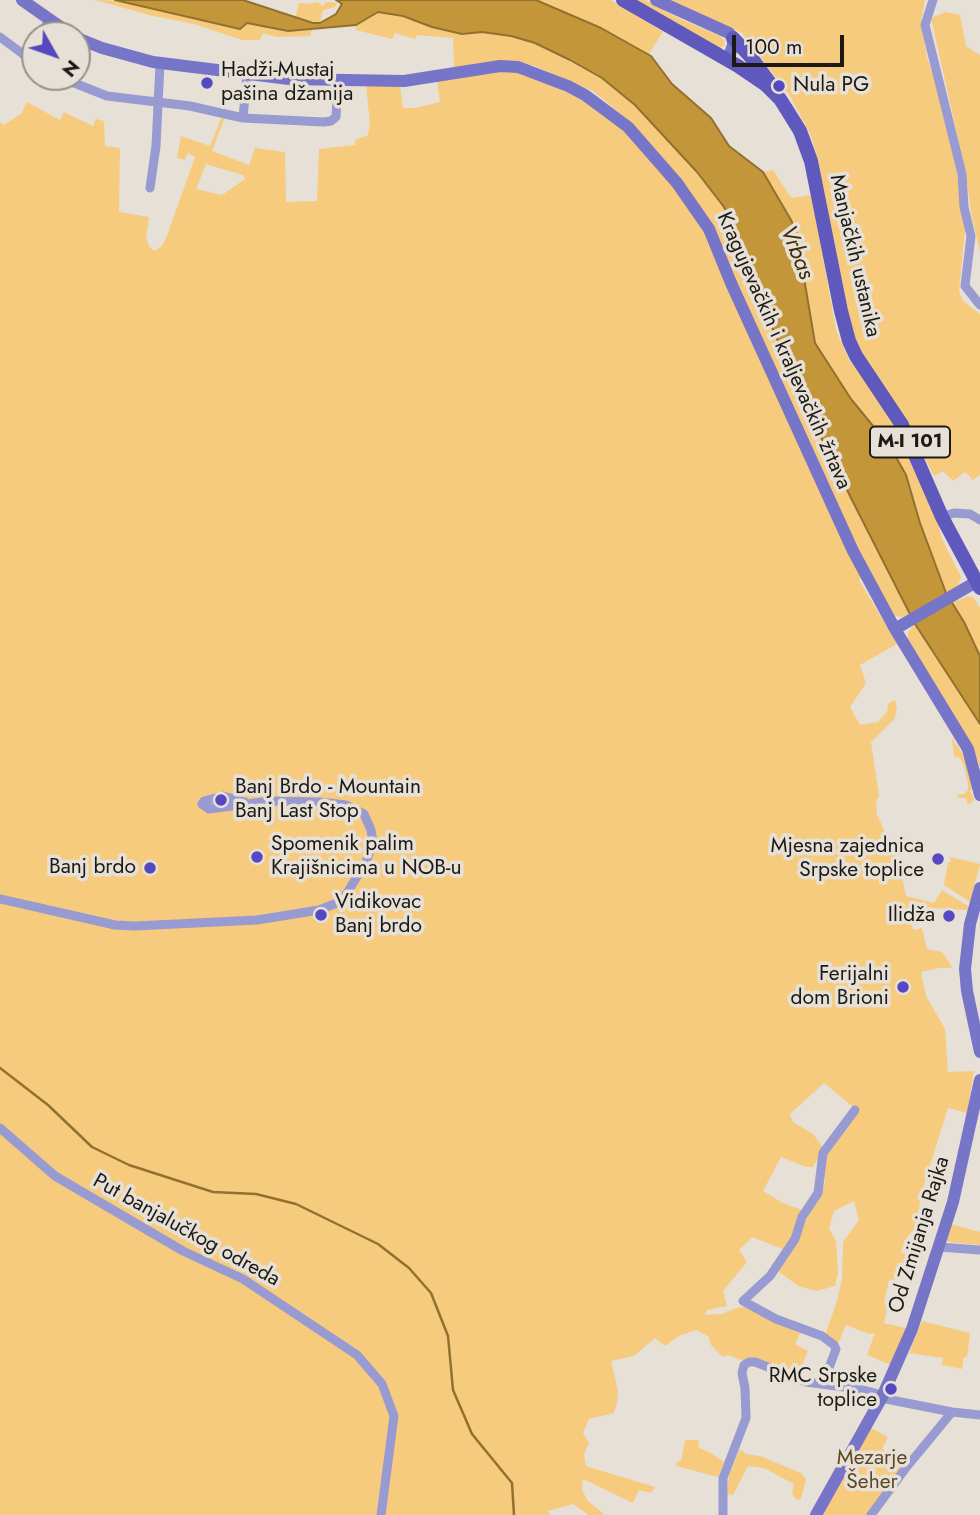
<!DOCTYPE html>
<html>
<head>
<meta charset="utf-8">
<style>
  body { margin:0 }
  #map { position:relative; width:980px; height:1515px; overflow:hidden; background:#e6e0d7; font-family:Jost,sans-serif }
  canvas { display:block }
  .north { position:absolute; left:21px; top:21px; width:70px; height:70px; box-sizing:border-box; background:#e6e0d7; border:2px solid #95918a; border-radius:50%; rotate:130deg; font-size:19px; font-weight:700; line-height:28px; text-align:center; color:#1c1a17 }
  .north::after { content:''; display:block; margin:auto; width:24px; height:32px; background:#5548c0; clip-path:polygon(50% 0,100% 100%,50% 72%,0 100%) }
  .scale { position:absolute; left:732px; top:35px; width:112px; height:32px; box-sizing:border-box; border:4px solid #1c1a17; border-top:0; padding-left:9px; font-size:21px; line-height:24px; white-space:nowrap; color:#1c1a17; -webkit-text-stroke:5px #e6e0d7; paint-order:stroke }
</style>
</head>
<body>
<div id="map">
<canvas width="980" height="1515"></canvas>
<div class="north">N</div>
<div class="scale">100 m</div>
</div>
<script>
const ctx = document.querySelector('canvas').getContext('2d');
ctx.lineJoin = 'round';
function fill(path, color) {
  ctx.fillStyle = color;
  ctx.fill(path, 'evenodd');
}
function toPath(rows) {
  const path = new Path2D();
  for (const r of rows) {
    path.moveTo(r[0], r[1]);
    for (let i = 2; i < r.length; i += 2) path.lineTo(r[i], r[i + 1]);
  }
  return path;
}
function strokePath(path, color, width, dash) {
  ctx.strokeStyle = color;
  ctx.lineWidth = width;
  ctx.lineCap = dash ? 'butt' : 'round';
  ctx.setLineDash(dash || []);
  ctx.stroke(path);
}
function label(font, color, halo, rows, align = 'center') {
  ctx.font = font + ' Jost,sans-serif';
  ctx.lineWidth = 7;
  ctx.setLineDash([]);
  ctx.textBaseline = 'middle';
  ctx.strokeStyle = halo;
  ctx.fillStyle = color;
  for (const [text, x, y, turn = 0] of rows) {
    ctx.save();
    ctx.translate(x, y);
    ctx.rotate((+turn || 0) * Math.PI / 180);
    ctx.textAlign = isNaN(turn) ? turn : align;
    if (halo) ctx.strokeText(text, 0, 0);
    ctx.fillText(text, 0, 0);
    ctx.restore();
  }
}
const green = toPath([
  [95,0,122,1,240,29,247,23,288,31,312,30,310,36,277,37,263,33,260,40,242,40,194,24,153,16],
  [536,0,611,0,663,32,648,55,601,28],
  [633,0,645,0,678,18,720,36,725,42,724,46,718,49],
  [667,0,925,0,921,23,927,57,952,135,965,231,959,292,963,301,980,314,980,475,973,480,965,472,953,481,943,471,934,476,908,424,854,344,824,202,819,165,812,138,790,96,742,33],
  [317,2,323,6,326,2,337,3,335,7,323,10,320,23,295,18,299,3,309,4],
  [378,12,403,16,462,34,482,32,511,36,535,43,602,78,647,115,697,172,724,207,750,262,768,318,814,423,911,613,902,617,893,615,871,572,859,580,897,644,860,665,866,683,850,707,860,725,878,722,887,712,888,704,895,700,897,708,895,718,871,742,879,796,876,801,877,814,900,867,906,896,934,903,942,890,968,906,968,910,933,908,909,912,913,930,922,928,927,949,942,952,953,968,939,968,921,972,926,996,945,1029,948,1072,974,1071,967,1113,948,1108,923,1188,915,1228,906,1239,901,1252,908,1255,900,1279,889,1280,884,1303,888,1305,884,1323,906,1328,891,1365,867,1355,875,1333,869,1334,846,1325,838,1344,825,1335,837,1301,842,1278,843,1242,859,1220,854,1201,834,1211,829,1228,836,1241,838,1273,835,1286,817,1291,798,1286,778,1271,822,1191,825,1182,824,1161,828,1152,857,1110,824,1083,790,1114,793,1122,813,1134,824,1149,813,1167,806,1167,781,1157,763,1191,783,1203,802,1210,793,1237,785,1250,752,1237,739,1250,747,1262,723,1291,727,1306,707,1310,704,1315,722,1314,736,1308,745,1307,801,1331,795,1344,808,1351,798,1375,755,1358,741,1360,728,1355,723,1357,711,1345,709,1337,696,1330,679,1336,665,1346,655,1338,634,1356,611,1361,618,1391,617,1404,614,1413,589,1419,583,1433,589,1443,584,1454,586,1466,655,1487,651,1493,639,1490,633,1503,583,1479,582,1489,587,1500,605,1515,589,1515,573,1504,548,1511,550,1515,0,1515,0,122,4,125,21,114,27,102,60,120,64,112,93,126,96,119,104,121,105,146,120,148,119,212,149,217,146,238,149,246,154,251,162,246,168,233,195,157,188,153,185,160,177,158,181,136,210,146,222,116,225,117,212,151,249,165,255,148,285,152,286,202,317,201,319,149,355,145,355,140,368,135,370,124,366,86,400,85,403,108,416,108,440,102,437,81,498,71,518,73,529,75,629,121,593,91,535,66,518,63,454,69,453,38,417,35,415,39,395,33,392,39,356,30,356,25],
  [206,164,243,175,245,179,222,195,196,189],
  [946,12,960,15,966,46,980,55,980,252,971,212,966,174,931,18],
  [773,170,789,195,793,198,812,195,836,330,849,360,893,416,935,511,942,539,961,577,958,586,946,593,920,523,906,475,891,448,851,399,815,343,804,278,803,248,763,172],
  [968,596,974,598,980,608,980,656,952,603],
  [915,624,980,724,980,767,973,748,908,641,908,632],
  [952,738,966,759,972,789,970,790,974,799,970,804,967,803,966,798,958,798,958,795,964,794,968,790,968,785,964,765,960,758,954,756],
  [950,857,980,864,970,902,944,885,948,862,951,862],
  [951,1224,980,1232,980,1245,949,1242,946,1239],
  [922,1321,970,1333,967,1357,964,1357,962,1369,942,1365,943,1358,909,1353],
  [871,1428,888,1437,882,1449,905,1463,867,1515,822,1515],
  [685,1440,699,1440,698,1447,711,1453,724,1462,718,1477,676,1466,677,1461,681,1461],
  [740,1449,746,1454,760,1456,801,1473,806,1479,801,1499,797,1500,792,1494,794,1484,764,1468,748,1466,733,1495,727,1494,729,1475]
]);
const water = toPath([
  [115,0,243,0,313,23,320,23,336,14,342,4,336,0,536,0,601,28,651,56,672,84,711,118,729,146,763,172,791,220,803,248,804,278,815,343,851,399,891,448,906,475,920,523,946,593,964,622,980,656,980,724,915,624,853,502,814,423,768,318,750,262,724,207,697,172,635,105,602,78,570,60,535,43,511,36,482,32,462,34,432,27,403,16,378,12,356,25,288,31,247,23,240,29,115,0]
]);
const stream = toPath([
  [0,1068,48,1105,92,1147,129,1165,213,1192,256,1194,296,1204,378,1244,409,1268,431,1293,448,1336,453,1390,472,1434,512,1483,514,1515]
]);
const street = toPath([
  [933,0,925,25,962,174,964,207,971,236,965,286,980,305],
  [41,35,49,20],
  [0,37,35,63],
  [59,77,107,96,190,106,243,118,324,122,331,121,336,117,338,81],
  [243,118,247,74],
  [150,188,156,146,160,64],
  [942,517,954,513,970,514,980,520],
  [0,899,115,925,135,926,257,920,319,910,342,901,366,862,373,843,371,830,364,814,346,805,320,802,270,801,209,809,202,804,204,801,223,796,245,802],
  [0,1128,55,1176,183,1251,243,1279,357,1355,382,1384,394,1416,381,1515],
  [939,1247,980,1250],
  [823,1384,836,1349,834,1345,822,1336,776,1319,743,1301,770,1276,795,1239,802,1217,818,1193,823,1153,855,1110],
  [723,1515,723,1478,746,1418,745,1388,742,1373,744,1365,749,1362,755,1362,806,1382,859,1389,875,1393,886,1399,952,1412,980,1415],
  [871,1515,905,1469,952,1412]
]);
const secondary = toPath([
  [22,0,72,35],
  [656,0,729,33,733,38,733,45,728,60],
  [77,38,102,48,153,62,289,79,404,81,500,66,518,67,568,86,585,95,628,127,677,183,709,229,731,283,853,551,895,629,968,749,980,795],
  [895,629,976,582],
  [980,888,970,924,965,969,967,991,980,1052],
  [816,1515,882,1397,912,1329,953,1202,980,1080]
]);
const primary = toPath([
  [623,0,738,66,766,85,780,99,787,110,800,131,811,161,841,311,849,341,856,356,902,425,942,517,980,588],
  [733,38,750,56,772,86]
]);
const markers = [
  [207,83,7,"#5548c0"],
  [779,86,7,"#5548c0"],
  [221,800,7,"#5548c0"],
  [257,857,7,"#5548c0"],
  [938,859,7,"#5548c0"],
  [150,868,7,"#5548c0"],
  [321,915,7,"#5548c0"],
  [949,916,7,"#5548c0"],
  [903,987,7,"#5548c0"],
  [891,1389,7,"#5548c0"]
];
const shields = [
  [910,442,80]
];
const shieldNames = [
  ["M-I 101",910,442]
];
const poiNames = [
  ["Hadži-Mustaj",221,71],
  ["pašina džamija",221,95],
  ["Nula PG",793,86],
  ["Banj Brdo - Mountain",235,788],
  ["Banj Last Stop",235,812],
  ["Spomenik palim",271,845],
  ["Krajišnicima u NOB-u",271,869],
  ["Mjesna zajednica",924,847,"right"],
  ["Srpske toplice",924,871,"right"],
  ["Banj brdo",136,868,"right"],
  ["Vidikovac",335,903],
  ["Banj brdo",335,927],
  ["Ilidža",935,916,"right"],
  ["Ferijalni",889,975,"right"],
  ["dom Brioni",889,999,"right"],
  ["RMC Srpske",877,1377,"right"],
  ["toplice",877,1401,"right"]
];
const streetNames = [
  ["Manjačkih ustanika",854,256,77],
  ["Kragujevačkih i kraljevačkih žrtava",783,351,66],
  ["Put banjalučkog odreda",186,1231,29],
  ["Od Zmijanja Rajka",920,1235,-73]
];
const parkNames = [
  ["Mezarje",872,1459],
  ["Šeher",872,1483]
];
const waterNames = [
  ["Vrbas",796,253,68]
];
fill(green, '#f6cb7e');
fill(water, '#c4963a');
strokePath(water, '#927130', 2);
strokePath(stream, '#927130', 2.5);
strokePath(street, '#989ad2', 9);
strokePath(secondary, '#7675c7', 12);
strokePath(primary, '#5f59be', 14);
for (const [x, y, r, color] of markers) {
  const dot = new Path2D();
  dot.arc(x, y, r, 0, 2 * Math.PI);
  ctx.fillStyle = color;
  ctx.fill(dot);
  strokePath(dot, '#e6e0d7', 2.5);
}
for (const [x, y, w] of shields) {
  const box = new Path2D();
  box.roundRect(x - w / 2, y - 15.5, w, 31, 5);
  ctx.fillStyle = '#e6e0d7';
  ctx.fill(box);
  strokePath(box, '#1c1a17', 2);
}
label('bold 19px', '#1c1a17', null, shieldNames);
label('21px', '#1c1a17', '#e6e0d7', poiNames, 'left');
label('21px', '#1c1a17', '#e6e0d7', streetNames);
label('21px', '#5c4822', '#e6e0d7', parkNames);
label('italic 23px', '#3e2b03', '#e6e0d7', waterNames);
</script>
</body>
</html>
